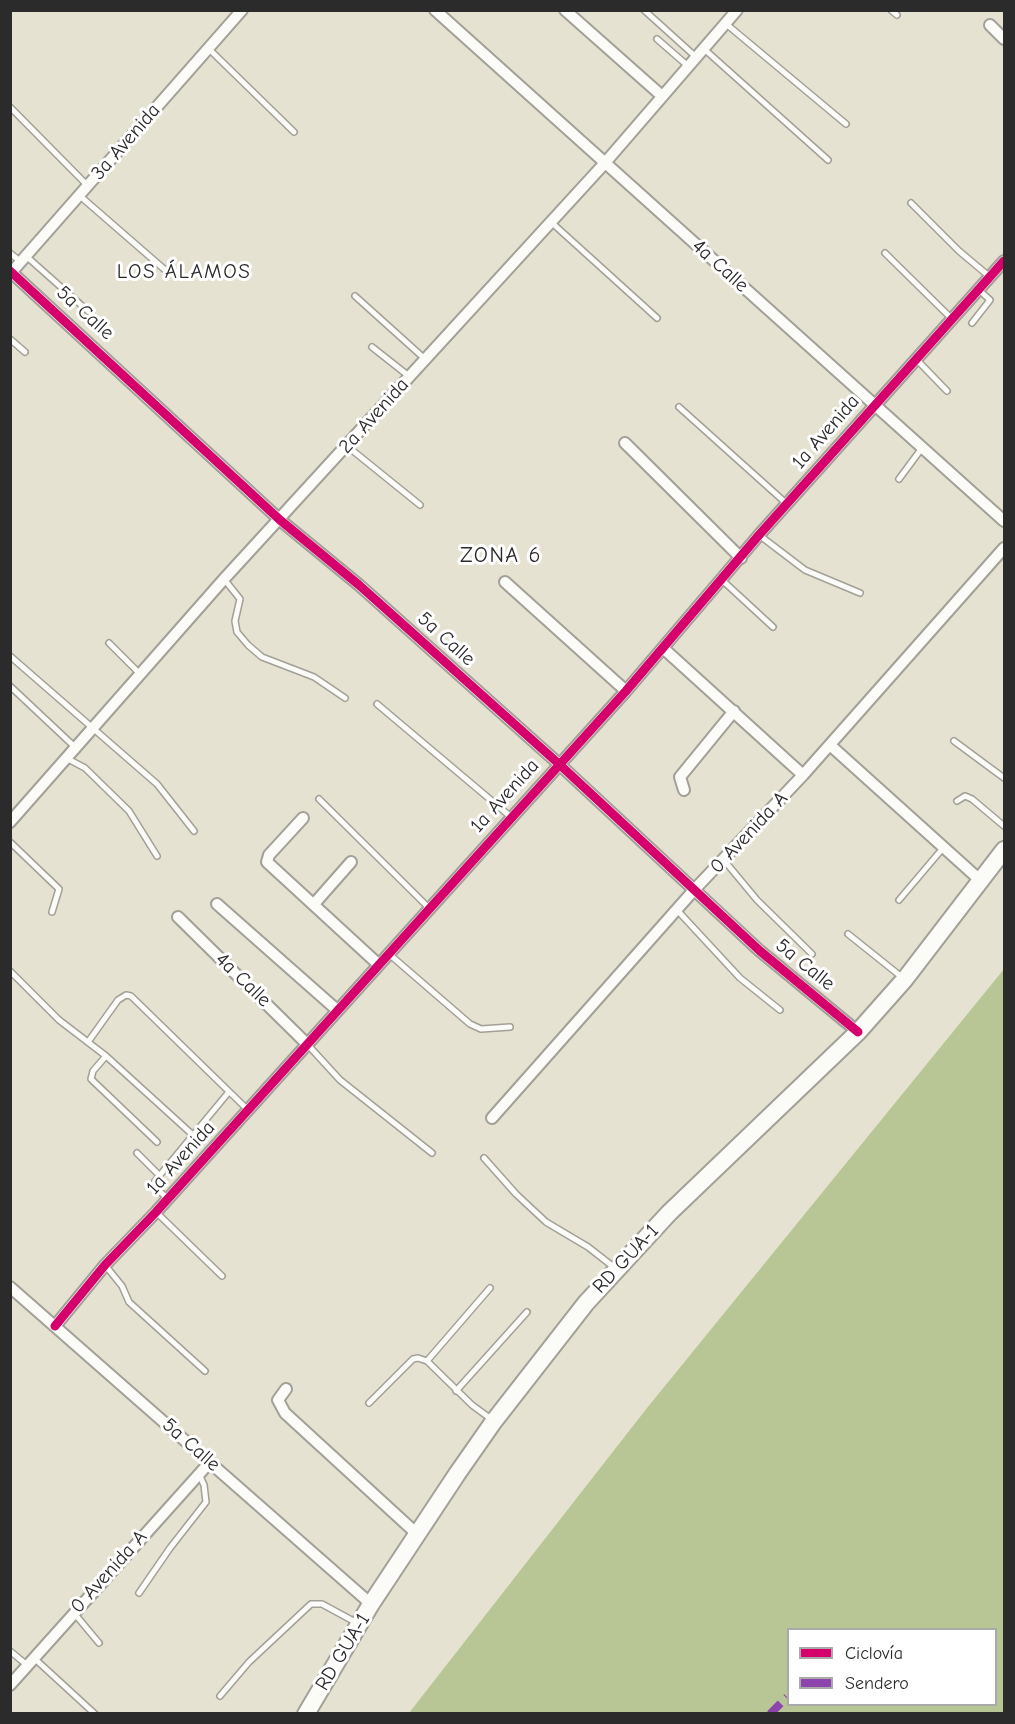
<!DOCTYPE html>
<html>
<head>
<meta charset="utf-8">
<style>
  body { margin:0 }
  #map { position:relative; width:1015px; height:1724px; overflow:hidden; background:#e6e2d2; font-family:"Comic Neue",sans-serif }
  canvas { display:block }
  .frame { position:absolute; inset:0; border:12px solid #2b2b2b; pointer-events:none }
  .legend { position:absolute; left:787px; top:1628px; width:210px; height:78px; box-sizing:border-box; background:#fff; border:2px solid #aaa; margin:0; padding:8px 10px; list-style:none; font-size:18px; color:#2b2b2b }
  .legend li { display:flex; align-items:center; gap:12px; height:30px }
  .legend b { width:30px; border:2px solid #aaa }
</style>
</head>
<body>
<div id="map">
<canvas width="1015" height="1724"></canvas>
<div class="frame"></div>
<ul class="legend">
<li><b style="height:8px;background:#d6006c"></b>Ciclovía</li>
<li><b style="height:8px;background:#8e44ad"></b>Sendero</li>
</ul>
</div>
<script>
const ctx = document.querySelector('canvas').getContext('2d');
ctx.lineJoin = 'round';
function fill(path, color) {
  ctx.fillStyle = color;
  ctx.fill(path, 'evenodd');
}
function toPath(rows) {
  const path = new Path2D();
  for (const r of rows) {
    path.moveTo(r[0], r[1]);
    for (let i = 2; i < r.length; i += 2) path.lineTo(r[i], r[i + 1]);
  }
  return path;
}
function strokePath(path, color, width, dash) {
  ctx.strokeStyle = color;
  ctx.lineWidth = width;
  ctx.lineCap = dash ? 'butt' : 'round';
  ctx.setLineDash(dash || []);
  ctx.stroke(path);
}
function label(font, color, halo, rows, align = 'center') {
  ctx.font = font + ' "Comic Neue",sans-serif';
  ctx.lineWidth = 6;
  ctx.setLineDash([]);
  ctx.textBaseline = 'middle';
  ctx.strokeStyle = halo;
  ctx.fillStyle = color;
  for (const [text, x, y, turn = 0] of rows) {
    ctx.save();
    ctx.translate(x, y);
    ctx.rotate((+turn || 0) * Math.PI / 180);
    ctx.textAlign = isNaN(turn) ? turn : align;
    if (halo) ctx.strokeText(text, 0, 0);
    ctx.fillText(text, 0, 0);
    ctx.restore();
  }
}
const forest = toPath([
  [1004,969,1004,1713,409,1713,647,1408],
  [788,1630,996,1630,996,1704,788,1704]
]);
const service = toPath([
  [644,10,696,57],
  [891,10,897,15],
  [725,23,846,124],
  [657,39,688,66],
  [208,48,294,132],
  [703,48,828,160],
  [10,107,88,186],
  [80,196,164,269],
  [911,203,959,251,990,277],
  [551,222,657,318],
  [10,253,21,262],
  [885,253,952,319],
  [26,256,89,312],
  [355,296,425,359],
  [972,323,990,300,979,290],
  [10,339,25,352],
  [372,347,410,377],
  [917,360,947,391],
  [679,407,787,504],
  [347,446,420,505],
  [899,479,922,448],
  [759,535,805,570,860,593],
  [224,579,240,599,235,621,237,632,248,645,262,657,314,677,345,698],
  [722,580,773,627],
  [109,643,140,674],
  [10,656,157,784,194,831],
  [10,686,77,749],
  [377,704,511,817],
  [954,741,1004,778],
  [68,759,85,768,129,811,157,856],
  [319,799,429,908],
  [957,801,965,796,972,799,1004,826],
  [10,842,59,889,52,912],
  [723,859,757,900,812,954],
  [899,900,943,848],
  [677,910,740,978,780,1010],
  [848,934,903,978],
  [389,954,470,1024,481,1029,510,1027],
  [10,971,59,1020,106,1056,194,1136],
  [88,1042,118,1000,126,995,131,996,248,1110],
  [307,1044,340,1080,432,1153],
  [106,1056,93,1071,91,1079,157,1142],
  [137,1153,159,1175],
  [484,1158,516,1194,546,1222,588,1247,615,1268],
  [168,1199,154,1186,155,1181,228,1093],
  [156,1212,222,1276],
  [105,1265,122,1286,129,1302,205,1371],
  [427,1361,490,1288],
  [456,1391,527,1312],
  [369,1403,413,1359,418,1358,427,1361,472,1405,491,1419],
  [139,1593,170,1548,206,1502,204,1485,199,1474],
  [74,1613,99,1643],
  [10,1651,27,1665],
  [34,1658,95,1714],
  [220,1696,249,1662,311,1604,322,1604,357,1623]
]);
const minor = toPath([
  [435,10,1004,521],
  [565,10,662,96],
  [990,25,1004,39],
  [10,271,280,520,359,585,559,764,760,951,858,1032],
  [10,274,242,10],
  [625,443,741,558],
  [505,582,626,691],
  [663,648,803,775],
  [830,745,981,881],
  [684,790,680,777,734,711],
  [303,818,269,855,267,862,378,964],
  [10,822,224,579,604,164,737,10],
  [217,904,337,1010],
  [314,904,351,862],
  [178,917,307,1044],
  [492,1118,694,890,803,775,1004,548],
  [10,1287,371,1604],
  [55,1326,105,1265,156,1212,626,691,759,535,1004,261],
  [286,1389,278,1400,285,1413,417,1534],
  [10,1685,210,1462]
]);
const primary = toPath([
  [306,1714,371,1604,457,1474,494,1421,586,1303,669,1213,858,1032,905,979,1004,850]
]);
const quiet = toPath([
  [770,1714,787,1697]
]);
const cycleway = toPath([
  [10,271,280,520,359,585,559,764,760,951,858,1032],
  [55,1326,105,1265,156,1212,626,691,759,535,1004,261]
]);
const streetNames = [
  ["3a Avenida",126,142,-49],
  ["4a Calle",720,266,42],
  ["5a Calle",85,313,42],
  ["2a Avenida",374,416,-48],
  ["1a Avenida",826,432,-49],
  ["5a Calle",446,639,42],
  ["1a Avenida",505,796,-48],
  ["0 Avenida A",749,833,-47],
  ["5a Calle",805,965,39],
  ["4a Calle",243,980,44],
  ["1a Avenida",181,1158,-48],
  ["RD GUA-1",626,1259,-47],
  ["5a Calle",191,1445,41],
  ["0 Avenida A",109,1572,-48],
  ["RD GUA-1",343,1652,-59]
];
const neighbourhoodNames = [
  ["LOS ÁLAMOS",184,272]
];
const quarterNames = [
  ["ZONA 6",501,556]
];
fill(forest, '#b8c695');
strokePath(service, '#a2a097', 8);
strokePath(minor, '#a2a097', 14);
strokePath(primary, '#a2a097', 20);
strokePath(service, '#fbfbf8', 5);
strokePath(minor, '#fbfbf8', 10);
strokePath(primary, '#fbfbf8', 16);
strokePath(quiet, '#8e44ad', 8, [15, 8]);
strokePath(cycleway, '#d6006c', 9);
label('20px', '#2b2b2b', '#fff', streetNames);
ctx.letterSpacing = '1.5px';
label('21px', '#2b2b2b', '#fff', neighbourhoodNames);
ctx.letterSpacing = '0px';
ctx.letterSpacing = '1.5px';
label('22px', '#2b2b2b', '#fff', quarterNames);
ctx.letterSpacing = '0px';
</script>
</body>
</html>
